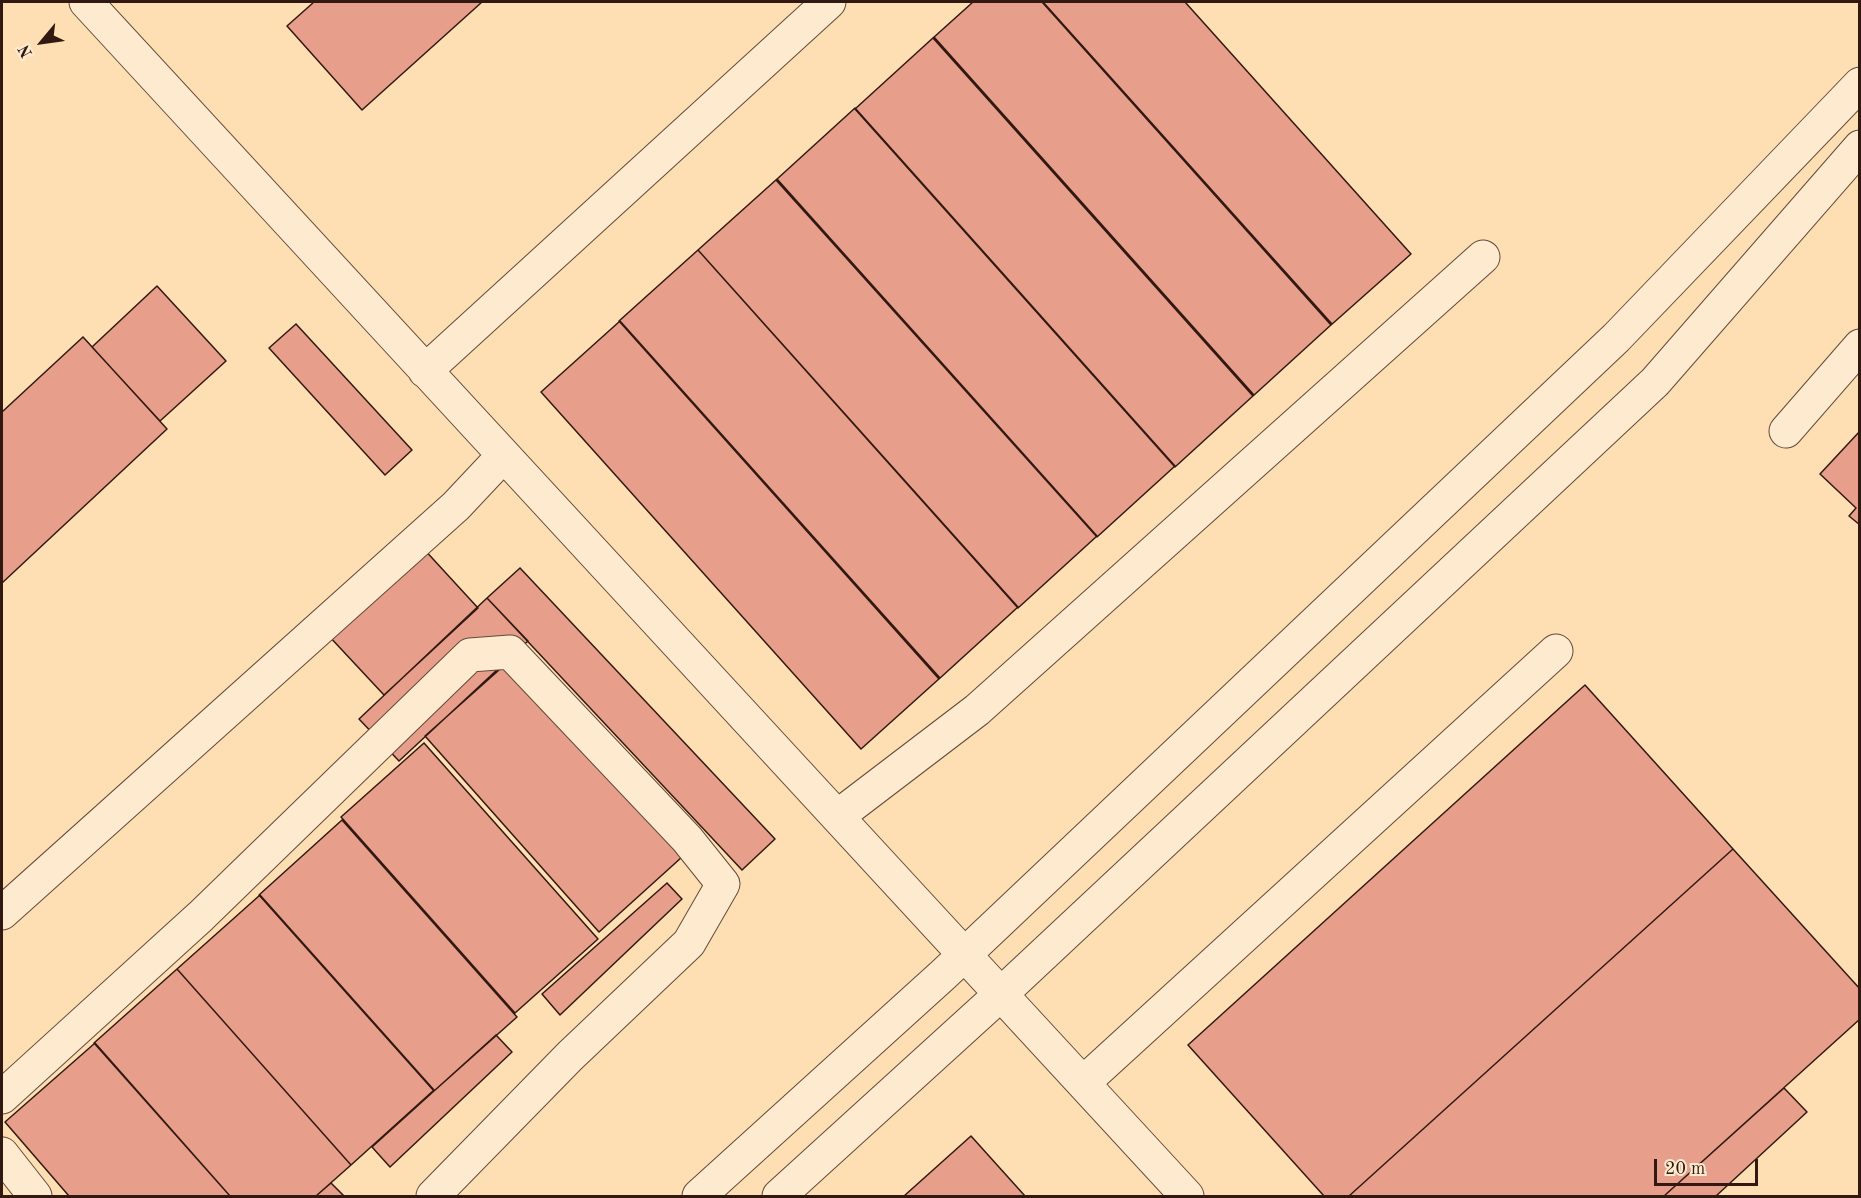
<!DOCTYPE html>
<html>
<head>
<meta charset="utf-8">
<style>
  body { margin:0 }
  #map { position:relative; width:1861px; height:1198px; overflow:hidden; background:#fddfb3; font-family:"Old Standard TT",serif }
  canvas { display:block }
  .frame { position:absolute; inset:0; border:3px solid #311911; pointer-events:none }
  .north { position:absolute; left:12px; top:12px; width:60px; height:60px; -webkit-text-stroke:4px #feeace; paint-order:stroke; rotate:241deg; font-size:16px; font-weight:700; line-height:24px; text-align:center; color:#311911 }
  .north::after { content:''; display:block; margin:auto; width:21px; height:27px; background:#311911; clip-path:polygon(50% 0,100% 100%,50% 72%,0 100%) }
  .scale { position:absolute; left:1654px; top:1159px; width:104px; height:27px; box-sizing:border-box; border:3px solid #311911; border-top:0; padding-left:8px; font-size:18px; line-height:21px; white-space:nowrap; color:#311911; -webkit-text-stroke:4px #feeace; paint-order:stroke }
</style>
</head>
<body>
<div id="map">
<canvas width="1861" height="1198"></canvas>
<div class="frame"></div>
<div class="north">N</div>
<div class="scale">20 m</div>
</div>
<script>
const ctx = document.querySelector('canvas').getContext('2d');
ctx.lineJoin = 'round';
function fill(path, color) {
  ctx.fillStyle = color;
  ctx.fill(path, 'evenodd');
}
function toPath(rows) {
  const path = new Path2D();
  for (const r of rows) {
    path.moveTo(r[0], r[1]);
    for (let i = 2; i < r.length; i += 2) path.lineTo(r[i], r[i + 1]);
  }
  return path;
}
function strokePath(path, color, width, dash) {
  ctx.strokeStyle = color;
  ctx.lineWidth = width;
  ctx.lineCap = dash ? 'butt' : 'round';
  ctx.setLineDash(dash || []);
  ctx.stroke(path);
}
const building = toPath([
  [314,2,482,2,362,110,287,26,314,2],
  [973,2,1043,2,1332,324,1253,396,933,38,973,2],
  [1042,2,1185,2,1411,254,1331,325,1042,2],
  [934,37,1254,395,1175,467,855,109,934,37],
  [855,108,1175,466,1097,537,776,180,855,108],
  [777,179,1097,536,1018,608,698,250,777,179],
  [698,250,1018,607,939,679,619,321,698,250],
  [157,286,226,361,160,421,92,347,157,286],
  [620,321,940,678,861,749,541,392,620,321],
  [296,324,412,450,385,475,269,348,296,324],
  [83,337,167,429,2,583,2,412,83,337],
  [1860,431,1860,525,1849,516,1856,508,1820,474,1860,431],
  [422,547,478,608,384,695,328,635,422,547],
  [520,568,775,839,742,870,487,598,520,568],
  [487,598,528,641,399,761,359,719,487,598],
  [508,662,682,857,599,932,425,736,508,662],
  [1585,685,1733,849,1349,1196,1324,1196,1188,1045,1585,685],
  [424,743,598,939,515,1013,341,817,424,743],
  [342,820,517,1017,434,1091,259,895,342,820],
  [1733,849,1860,989,1860,1019,1664,1196,1349,1196,1733,849],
  [667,883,682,899,560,1015,542,994,667,883],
  [260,895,434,1090,351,1165,177,969,260,895],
  [177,969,351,1165,316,1196,230,1196,94,1043,177,969],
  [496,1035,512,1052,390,1167,372,1147,496,1035],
  [95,1043,230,1196,69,1196,5,1122,95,1043],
  [1784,1088,1807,1112,1716,1196,1664,1196,1784,1088],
  [971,1136,1025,1196,904,1196,971,1136],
  [331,1183,344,1196,316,1196,331,1183]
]);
const minor = toPath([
  [86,2,1187,1196],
  [425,371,829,2],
  [1786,431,1860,346],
  [838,816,977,710,1483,257],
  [2,913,456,506,503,456],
  [1083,1083,1556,651],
  [2,1097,201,916,470,655,510,652,687,839,723,884,689,943,570,1056,433,1196],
  [2,1154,35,1196],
  [699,1196,944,974,1616,338,1860,84],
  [779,1196,1001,994,1655,382,1860,147]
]);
fill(building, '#e79f8c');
strokePath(building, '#311911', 1.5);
strokePath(minor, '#644a3a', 35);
strokePath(minor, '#feeace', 33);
</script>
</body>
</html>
